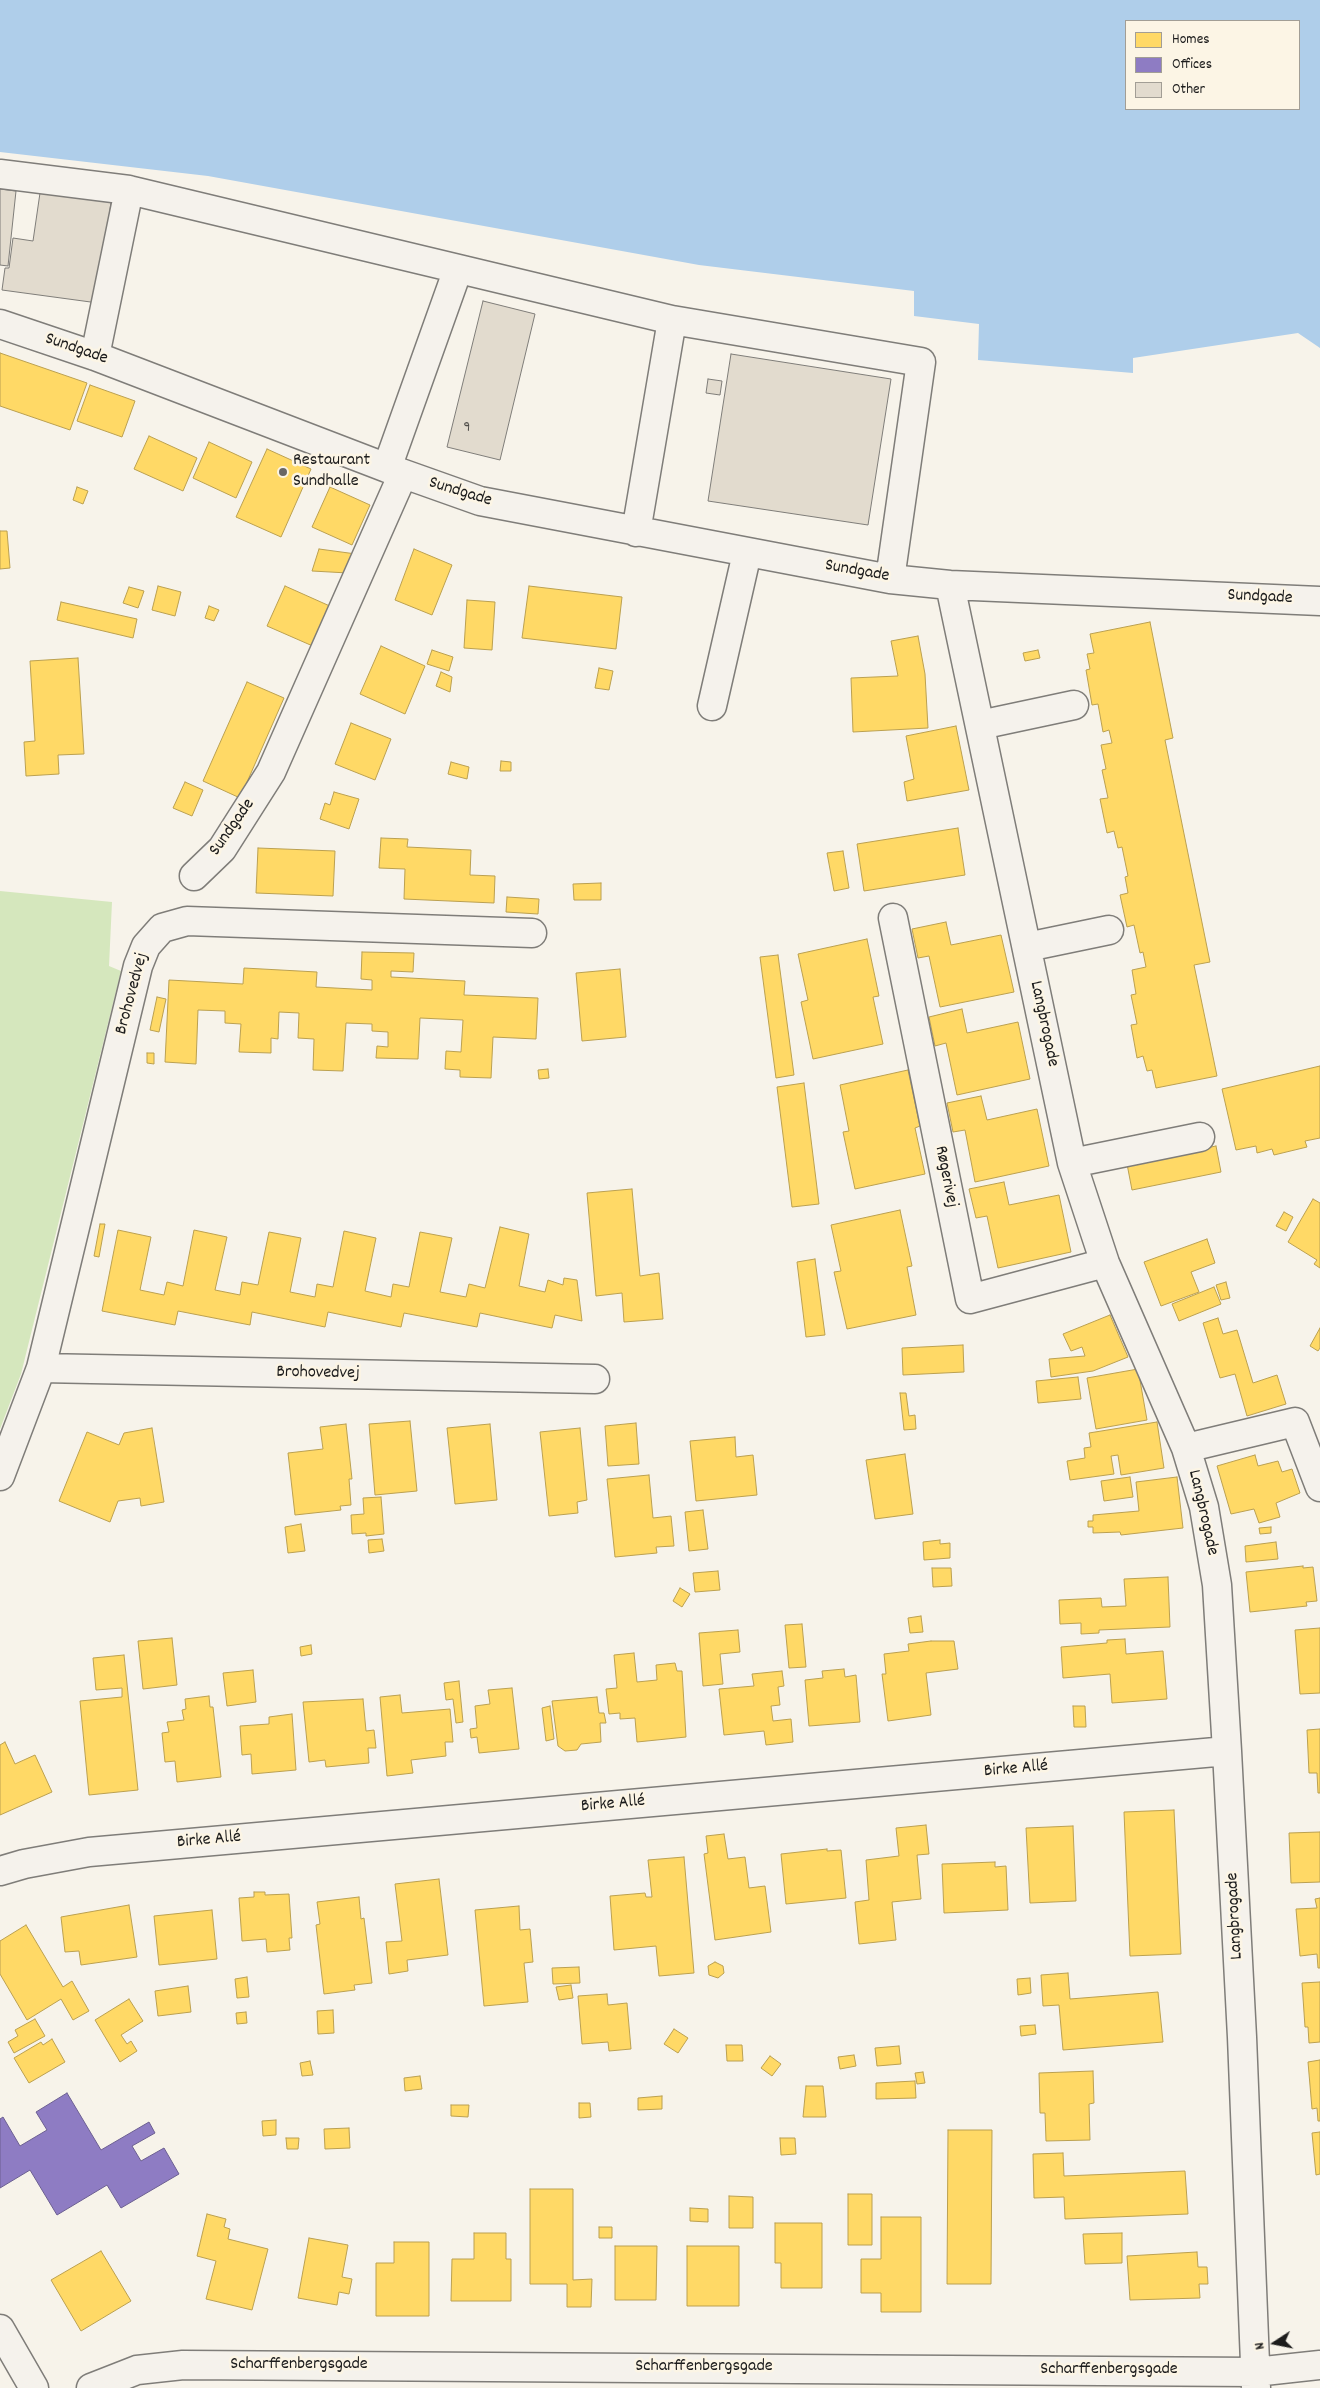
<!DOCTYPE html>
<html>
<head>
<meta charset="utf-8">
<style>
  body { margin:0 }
  #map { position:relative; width:1320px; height:2388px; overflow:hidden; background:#f7f3ea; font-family:Dekko,sans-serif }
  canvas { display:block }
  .legend { position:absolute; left:1125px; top:20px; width:175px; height:90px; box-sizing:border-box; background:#fcf5e5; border:1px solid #a29e95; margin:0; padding:6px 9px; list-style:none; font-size:15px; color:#1c1c1c }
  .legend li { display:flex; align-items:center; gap:10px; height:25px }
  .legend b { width:25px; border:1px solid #a29e95 }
  .north { position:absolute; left:1250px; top:2318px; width:50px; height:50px; -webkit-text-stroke:4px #fcf5e5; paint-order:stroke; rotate:259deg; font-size:14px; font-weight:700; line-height:20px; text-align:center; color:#1c1c1c }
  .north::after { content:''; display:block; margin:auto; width:18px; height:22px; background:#1c1c1c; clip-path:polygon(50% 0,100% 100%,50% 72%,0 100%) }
</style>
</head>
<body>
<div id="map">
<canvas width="1320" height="2388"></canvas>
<ul class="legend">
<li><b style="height:14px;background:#ffd966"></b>Homes</li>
<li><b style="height:14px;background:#8e7cc3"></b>Offices</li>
<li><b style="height:14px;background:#e2dbce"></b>Other</li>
</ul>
<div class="north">N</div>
</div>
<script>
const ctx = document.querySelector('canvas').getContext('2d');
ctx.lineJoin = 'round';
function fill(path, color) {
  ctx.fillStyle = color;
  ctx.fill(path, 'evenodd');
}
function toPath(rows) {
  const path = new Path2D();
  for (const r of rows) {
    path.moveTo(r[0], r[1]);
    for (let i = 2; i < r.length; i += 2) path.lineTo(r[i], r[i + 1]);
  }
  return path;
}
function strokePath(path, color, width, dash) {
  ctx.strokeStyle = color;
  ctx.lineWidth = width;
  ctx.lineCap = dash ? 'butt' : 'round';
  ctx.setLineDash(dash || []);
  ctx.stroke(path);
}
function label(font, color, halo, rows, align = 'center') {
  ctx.font = font + ' Dekko,sans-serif';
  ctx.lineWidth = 5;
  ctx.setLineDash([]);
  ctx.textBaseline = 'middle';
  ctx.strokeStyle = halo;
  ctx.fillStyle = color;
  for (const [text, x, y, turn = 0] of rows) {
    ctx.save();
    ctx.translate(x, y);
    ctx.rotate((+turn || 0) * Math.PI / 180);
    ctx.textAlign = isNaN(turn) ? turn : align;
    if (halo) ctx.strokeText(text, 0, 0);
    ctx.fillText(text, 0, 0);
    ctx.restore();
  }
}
const green = toPath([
  [0,891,112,902,109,966,121,971,21,1374,0,1429]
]);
const water = toPath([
  [0,0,1320,0,1320,348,1298,333,1133,358,1133,373,978,360,979,324,914,316,914,291,699,265,208,176,0,152],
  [1126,21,1299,21,1299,109,1126,109]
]);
const homes = toPath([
  [0,353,87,383,70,430,0,406,0,353],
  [90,385,135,401,122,437,77,421,90,385],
  [149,436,197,458,183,491,134,469,149,436],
  [209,442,252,462,236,498,193,478,209,442],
  [267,449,311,469,281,537,236,517,267,449],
  [77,487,88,491,83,504,73,500,77,487],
  [330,487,370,505,352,545,312,527,330,487],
  [0,531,7,531,10,568,0,569,0,531],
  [319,549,356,554,348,573,312,571,319,549],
  [414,549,452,565,432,615,395,600,414,549],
  [158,586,181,592,175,616,152,610,158,586],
  [285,586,332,607,315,647,267,626,285,586],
  [529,586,622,597,616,649,522,638,529,586],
  [129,587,144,591,138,608,123,603,129,587],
  [467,600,495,602,492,650,464,648,467,600],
  [61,602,137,619,133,638,57,620,61,602],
  [209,606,219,610,214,621,205,618,209,606],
  [1150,622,1173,738,1165,740,1210,962,1194,965,1217,1076,1156,1088,1152,1070,1147,1071,1143,1056,1137,1058,1131,1025,1137,1024,1131,995,1136,994,1132,970,1146,967,1143,952,1140,953,1134,925,1127,927,1120,895,1128,893,1125,877,1128,876,1122,847,1118,848,1114,831,1107,833,1100,799,1108,798,1102,770,1106,769,1101,745,1112,743,1109,730,1103,732,1098,704,1092,705,1086,670,1090,669,1087,654,1094,653,1090,634,1150,622],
  [918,636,925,674,928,728,853,732,851,678,898,676,891,641,918,636],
  [381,646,425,666,405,714,360,694,381,646],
  [432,650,453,657,449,671,427,664,432,650],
  [1038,650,1040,658,1025,661,1023,653,1038,650],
  [78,658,84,754,58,755,59,774,26,776,24,742,35,741,30,661,78,658],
  [599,668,613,671,609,690,595,688,599,668],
  [441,672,452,677,450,692,436,686,441,672],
  [247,682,284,698,240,798,203,781,247,682],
  [351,723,391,739,375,780,335,764,351,723],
  [956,726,969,790,907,801,904,782,914,779,906,736,956,726],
  [501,761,511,762,511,771,500,771,501,761],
  [451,762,469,767,467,779,448,774,451,762],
  [185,782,203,790,192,816,173,808,185,782],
  [334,792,359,799,349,829,320,819,325,803,330,805,334,792],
  [958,828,965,875,864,891,857,844,958,828],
  [381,838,408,839,407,847,471,850,470,875,495,876,494,903,404,899,405,869,379,868,381,838],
  [258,848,335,851,333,896,256,893,258,848],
  [843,851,849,888,834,891,827,853,843,851],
  [601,883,601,900,574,900,573,884,601,883],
  [507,897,539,899,538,914,506,912,507,897],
  [946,922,951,945,1001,935,1014,992,940,1007,929,956,918,958,912,929,946,922],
  [867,939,879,996,873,997,883,1044,813,1059,801,1002,808,1000,798,954,867,939],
  [362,952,414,953,413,972,391,971,391,977,465,981,464,995,538,998,536,1039,493,1037,491,1078,460,1077,460,1070,445,1069,446,1051,461,1052,463,1020,420,1018,418,1059,376,1058,377,1046,388,1047,388,1032,372,1031,372,1024,346,1023,343,1071,313,1070,314,1039,298,1038,299,1013,279,1012,278,1039,271,1038,271,1053,239,1052,241,1024,225,1023,225,1011,198,1010,196,1064,165,1062,169,980,243,984,244,968,317,972,316,987,372,990,372,980,361,979,362,952],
  [778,955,794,1075,776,1078,760,957,778,955],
  [620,969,626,1037,582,1041,576,973,620,969],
  [157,997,166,999,159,1032,150,1030,157,997],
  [962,1009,967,1033,1018,1022,1030,1079,957,1095,946,1043,935,1046,929,1017,962,1009],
  [147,1053,154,1053,154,1064,147,1063,147,1053],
  [1320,1066,1320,1138,1305,1141,1307,1147,1274,1155,1272,1149,1257,1153,1256,1146,1236,1150,1222,1089,1320,1066],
  [548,1069,549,1078,539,1079,538,1070,548,1069],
  [908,1070,920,1126,915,1128,925,1174,855,1189,843,1132,849,1131,840,1085,908,1070],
  [804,1083,819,1204,792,1207,777,1087,804,1083],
  [981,1096,987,1120,1037,1109,1049,1166,975,1182,965,1130,953,1132,947,1103,981,1096],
  [1216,1146,1221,1172,1132,1190,1127,1164,1216,1146],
  [1004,1182,1009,1205,1059,1195,1071,1252,998,1268,987,1216,976,1218,969,1189,1004,1182],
  [632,1189,640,1276,659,1273,663,1319,624,1322,622,1293,596,1296,587,1193,632,1189],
  [1313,1199,1320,1203,1320,1268,1314,1264,1317,1260,1288,1242,1313,1199],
  [900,1210,912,1266,907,1267,916,1315,847,1329,834,1272,841,1271,831,1225,900,1210],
  [1284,1212,1293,1217,1286,1231,1276,1226,1284,1212],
  [100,1224,105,1224,99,1257,94,1256,100,1224],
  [500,1227,529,1234,519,1286,545,1292,548,1280,563,1285,564,1278,577,1280,582,1321,555,1315,552,1328,480,1313,477,1327,404,1313,401,1327,328,1312,325,1327,252,1312,250,1325,178,1311,175,1325,102,1311,118,1230,151,1237,140,1290,164,1295,167,1282,183,1286,194,1230,227,1237,215,1290,240,1295,242,1282,258,1285,269,1232,301,1238,290,1292,315,1297,317,1284,333,1287,344,1231,376,1238,365,1291,391,1297,393,1284,409,1287,420,1232,452,1238,440,1292,466,1297,469,1284,485,1288,500,1227],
  [1207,1239,1215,1263,1191,1272,1199,1292,1161,1306,1144,1262,1207,1239],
  [815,1259,825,1335,806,1337,797,1262,815,1259],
  [1226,1282,1230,1298,1221,1300,1216,1285,1226,1282],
  [1214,1287,1221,1304,1179,1321,1172,1304,1214,1287],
  [1110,1315,1128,1357,1093,1371,1051,1377,1049,1359,1085,1356,1082,1347,1071,1351,1063,1334,1110,1315],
  [1218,1318,1223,1334,1237,1330,1253,1383,1277,1375,1286,1404,1247,1416,1235,1374,1220,1378,1203,1323,1218,1318],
  [1320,1328,1320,1348,1318,1351,1310,1346,1320,1328],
  [963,1345,964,1372,903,1375,902,1348,963,1345],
  [1138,1369,1147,1420,1096,1429,1087,1378,1138,1369],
  [1078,1377,1081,1399,1038,1403,1036,1381,1078,1377],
  [900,1393,906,1393,909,1416,915,1415,916,1429,904,1430,900,1393],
  [410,1421,417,1491,375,1495,369,1424,410,1421],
  [1157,1422,1164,1468,1121,1475,1118,1455,1111,1456,1114,1474,1070,1480,1067,1461,1085,1458,1084,1448,1091,1447,1089,1433,1157,1422],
  [636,1423,639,1464,608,1466,605,1426,636,1423],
  [346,1424,352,1479,349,1479,351,1505,340,1506,341,1510,295,1515,288,1453,323,1449,320,1427,346,1424],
  [490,1424,497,1500,455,1504,447,1428,490,1424],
  [152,1428,164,1502,141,1506,140,1498,118,1501,110,1522,59,1501,87,1432,119,1445,124,1433,152,1428],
  [580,1428,587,1500,577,1502,578,1513,549,1516,540,1432,580,1428],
  [735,1437,736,1457,753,1455,757,1495,696,1501,690,1441,735,1437],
  [905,1454,913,1514,875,1519,866,1460,905,1454],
  [1255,1455,1258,1466,1278,1461,1282,1472,1292,1469,1300,1493,1276,1503,1280,1517,1259,1523,1254,1509,1231,1514,1217,1466,1255,1455],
  [649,1475,653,1518,671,1516,674,1546,656,1547,657,1553,615,1557,607,1479,649,1475],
  [1130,1477,1133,1497,1104,1501,1101,1481,1130,1477],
  [1177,1477,1183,1528,1121,1535,1120,1532,1093,1533,1093,1527,1088,1527,1088,1521,1093,1521,1093,1515,1139,1511,1136,1482,1177,1477],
  [381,1497,384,1534,366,1536,366,1533,352,1534,351,1515,364,1514,363,1498,381,1497],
  [703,1510,708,1549,689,1551,685,1512,703,1510],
  [301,1524,305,1551,288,1553,285,1527,301,1524],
  [1271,1527,1271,1533,1260,1534,1259,1528,1271,1527],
  [382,1539,384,1551,369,1553,368,1540,382,1539],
  [940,1540,940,1544,950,1543,950,1558,924,1560,923,1542,940,1540],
  [1276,1542,1278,1559,1246,1562,1245,1546,1276,1542],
  [1303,1566,1303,1568,1313,1567,1317,1601,1306,1602,1307,1606,1250,1612,1246,1572,1303,1566],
  [932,1568,951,1568,952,1586,933,1587,932,1568],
  [718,1571,720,1590,695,1592,693,1573,718,1571],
  [1168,1577,1170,1627,1099,1630,1099,1633,1081,1634,1081,1623,1060,1624,1059,1600,1101,1598,1102,1607,1126,1606,1124,1579,1168,1577],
  [680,1588,690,1594,682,1607,673,1601,680,1588],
  [921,1616,923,1632,910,1633,908,1618,921,1616],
  [802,1624,806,1667,789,1668,785,1625,802,1624],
  [1320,1628,1320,1693,1300,1694,1295,1630,1320,1628],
  [738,1630,740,1652,720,1654,723,1684,703,1686,699,1633,738,1630],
  [172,1638,177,1685,143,1689,138,1641,172,1638],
  [1125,1639,1126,1654,1163,1651,1167,1699,1112,1703,1110,1674,1063,1678,1061,1647,1107,1643,1107,1640,1125,1639],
  [931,1641,954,1641,958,1669,926,1673,931,1715,888,1721,882,1674,886,1674,884,1654,909,1651,908,1644,931,1641],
  [311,1645,312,1654,301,1656,300,1647,311,1645],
  [634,1653,637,1682,657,1680,656,1665,675,1663,677,1671,682,1671,686,1737,637,1742,635,1718,620,1719,620,1713,609,1714,606,1689,617,1688,614,1655,634,1653],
  [124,1655,138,1790,89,1795,80,1701,122,1697,122,1688,96,1690,93,1658,124,1655],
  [844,1669,845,1677,856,1675,860,1722,809,1726,805,1680,823,1678,822,1671,844,1669],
  [253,1670,256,1702,227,1706,223,1673,253,1670],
  [782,1671,784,1686,778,1687,780,1705,771,1706,773,1721,791,1719,793,1742,766,1745,764,1731,724,1735,719,1689,754,1686,752,1674,782,1671],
  [459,1681,463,1722,456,1723,453,1699,446,1700,444,1683,459,1681],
  [512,1688,519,1749,479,1753,477,1737,471,1738,470,1729,477,1728,475,1706,490,1704,488,1690,512,1688],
  [400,1695,402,1713,450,1709,453,1742,445,1742,446,1756,411,1760,413,1773,387,1776,380,1697,400,1695],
  [209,1696,210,1707,213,1707,221,1777,177,1782,175,1761,165,1762,162,1733,169,1732,167,1722,184,1720,182,1710,186,1709,185,1699,209,1696],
  [597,1697,599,1713,604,1713,606,1723,600,1723,601,1742,581,1744,577,1750,565,1751,558,1746,552,1701,597,1697],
  [363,1699,366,1731,374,1730,376,1748,368,1748,369,1763,326,1767,325,1760,309,1762,303,1702,363,1699],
  [550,1706,554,1739,546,1741,542,1708,550,1706],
  [1073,1706,1085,1706,1086,1727,1074,1727,1073,1706],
  [292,1714,296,1770,252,1774,251,1754,242,1755,240,1726,269,1724,269,1717,292,1714],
  [1320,1729,1320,1793,1318,1793,1317,1773,1309,1773,1307,1730,1320,1729],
  [5,1742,15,1764,35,1755,52,1792,0,1815,0,1745,5,1742],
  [1174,1810,1181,1954,1130,1956,1124,1812,1174,1810],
  [926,1825,929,1854,917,1855,921,1899,892,1902,896,1940,859,1944,855,1902,869,1900,866,1860,899,1856,896,1828,926,1825],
  [1073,1826,1076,1901,1030,1903,1026,1828,1073,1826],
  [1320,1832,1320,1882,1291,1883,1289,1833,1320,1832],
  [724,1834,728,1859,745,1857,749,1888,765,1886,771,1932,715,1940,704,1854,708,1853,706,1836,724,1834],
  [827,1849,827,1851,841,1850,846,1898,786,1904,781,1854,827,1849],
  [684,1857,694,1973,659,1976,656,1946,614,1950,610,1896,645,1893,646,1897,652,1897,648,1860,684,1857],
  [995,1862,995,1867,1006,1866,1008,1910,944,1913,942,1864,995,1862],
  [439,1879,448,1955,407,1960,408,1971,389,1974,386,1942,402,1941,395,1884,439,1879],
  [254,1892,265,1892,265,1895,289,1894,292,1938,289,1938,290,1950,267,1952,266,1939,242,1941,239,1898,254,1897,254,1892],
  [359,1897,361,1919,364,1918,372,1983,354,1985,355,1990,324,1994,316,1925,320,1924,317,1902,359,1897],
  [1320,1898,1320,1968,1318,1968,1317,1954,1300,1956,1296,1909,1317,1908,1315,1899,1320,1898],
  [129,1905,137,1957,81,1965,79,1951,65,1952,61,1917,129,1905],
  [519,1906,520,1930,530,1929,533,1962,524,1963,528,2002,484,2006,475,1910,519,1906],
  [212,1910,217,1959,159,1965,154,1916,212,1910],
  [26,1925,63,1987,72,1981,89,2011,73,2020,61,1999,27,2020,0,1974,0,1941,26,1925],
  [715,1962,723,1966,724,1973,718,1978,709,1975,708,1966,715,1962],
  [579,1967,580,1983,553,1984,552,1968,579,1967],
  [1068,1973,1070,1999,1158,1992,1163,2042,1063,2050,1059,2005,1043,2006,1041,1975,1068,1973],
  [247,1977,249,1997,237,1998,235,1979,247,1977],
  [1030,1978,1031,1993,1018,1995,1017,1979,1030,1978],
  [1320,1982,1320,2042,1309,2043,1308,2027,1305,2027,1302,1983,1320,1982],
  [571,1985,573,1998,559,2000,556,1987,571,1985],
  [188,1986,191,2012,158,2016,155,1991,188,1986],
  [607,1994,608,2005,627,2003,631,2049,609,2051,608,2042,582,2044,578,1996,607,1994],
  [129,1999,143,2021,121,2035,127,2044,131,2041,137,2051,120,2062,95,2020,129,1999],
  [333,2010,334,2033,318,2034,317,2011,333,2010],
  [246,2012,247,2023,237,2024,236,2013,246,2012],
  [35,2019,45,2036,14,2053,8,2042,18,2036,15,2030,35,2019],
  [1035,2025,1036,2034,1021,2036,1020,2026,1035,2025],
  [674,2029,688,2038,678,2053,664,2044,674,2029],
  [52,2039,65,2062,29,2083,14,2058,41,2042,43,2045,52,2039],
  [726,2045,742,2045,743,2061,727,2061,726,2045],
  [899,2046,901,2064,877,2066,875,2048,899,2046],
  [854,2055,856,2066,840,2069,838,2057,854,2055],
  [770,2056,781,2064,772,2076,761,2068,770,2056],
  [1320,2060,1320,2121,1318,2121,1317,2108,1312,2109,1308,2062,1320,2060],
  [310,2061,313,2075,302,2076,300,2063,310,2061],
  [1093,2071,1094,2103,1089,2104,1090,2140,1046,2141,1045,2113,1040,2113,1039,2073,1093,2071],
  [923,2072,925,2083,917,2084,915,2073,923,2072],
  [420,2076,422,2089,405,2091,404,2078,420,2076],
  [915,2081,916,2098,876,2099,876,2083,915,2081],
  [806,2086,823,2086,826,2117,803,2117,806,2086],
  [662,2096,662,2109,638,2110,638,2098,662,2096],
  [579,2103,590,2103,591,2117,579,2118,579,2103],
  [451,2105,469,2105,468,2117,451,2116,451,2105],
  [276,2120,276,2135,263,2136,262,2121,276,2120],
  [349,2128,350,2148,325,2149,324,2129,349,2128],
  [948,2130,992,2130,991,2284,947,2284,948,2130],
  [1320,2132,1320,2174,1316,2175,1312,2133,1320,2132],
  [286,2138,299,2138,298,2149,287,2149,286,2138],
  [780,2138,795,2138,796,2154,781,2155,780,2138],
  [1063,2153,1064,2176,1185,2171,1188,2214,1065,2219,1064,2197,1034,2198,1033,2154,1063,2153],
  [530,2189,573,2189,573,2280,592,2279,591,2307,567,2307,567,2284,530,2284,530,2189],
  [848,2194,872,2194,872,2245,848,2245,848,2194],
  [729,2196,753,2197,753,2228,729,2228,729,2196],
  [690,2208,708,2209,708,2222,690,2221,690,2208],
  [207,2214,226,2219,224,2227,230,2229,228,2239,268,2249,252,2310,206,2299,216,2261,197,2256,207,2214],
  [881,2217,921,2217,921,2312,881,2312,881,2293,861,2293,861,2259,881,2259,881,2217],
  [775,2223,822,2223,822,2288,781,2288,781,2263,775,2263,775,2223],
  [599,2227,612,2227,612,2238,599,2238,599,2227],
  [474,2233,506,2233,506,2259,511,2259,511,2301,451,2301,452,2259,474,2259,474,2233],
  [1122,2233,1122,2263,1085,2264,1083,2234,1122,2233],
  [309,2238,348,2245,342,2277,352,2279,349,2294,339,2292,337,2305,298,2298,309,2238],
  [394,2242,429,2242,429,2316,376,2316,376,2263,394,2263,394,2242],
  [615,2246,657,2246,656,2300,615,2300,615,2246],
  [687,2246,739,2246,739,2306,687,2306,687,2246],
  [101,2251,131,2301,81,2331,51,2280,101,2251],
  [1197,2252,1198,2267,1207,2267,1208,2284,1199,2284,1200,2298,1130,2300,1127,2256,1197,2252]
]);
const offices = toPath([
  [67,2093,101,2150,149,2122,155,2133,132,2146,141,2161,164,2148,179,2174,121,2208,107,2185,57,2215,30,2170,0,2188,0,2119,3,2117,20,2146,47,2130,36,2112,67,2093]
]);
const building = toPath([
  [0,189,16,191,8,266,0,265,0,189],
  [40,193,111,202,98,303,2,290,5,268,9,268,13,238,33,241,40,193],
  [483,301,535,314,500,460,447,447,483,301],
  [731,354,891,379,868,525,708,501,731,354],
  [708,379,722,381,720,395,706,393,708,379]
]);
const minor = toPath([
  [0,174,129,190,672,320,921,362,890,579],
  [0,324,95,356,387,468,480,501,890,579,950,585,1320,601],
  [95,356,129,190],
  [387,468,458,269],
  [636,532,672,320],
  [950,585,1072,1163,1105,1263,1186,1448,1204,1507,1217,1585,1227,1751,1242,2037,1256,2388],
  [712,706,747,553],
  [980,725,1074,705],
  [194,876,222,849,271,772,403,474],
  [893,918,970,1299,1105,1263],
  [1027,947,1109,930],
  [1072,1163,1200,1137],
  [41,1368,595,1379],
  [1186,1448,1295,1422,1320,1487],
  [0,1476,41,1368,138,966,146,946,162,928,187,921,532,933],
  [0,1871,24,1864,89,1852,1227,1751],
  [0,2329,34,2388],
  [91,2388,137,2370,183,2365,1255,2372,1320,2365]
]);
const markers = [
  [283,472,5,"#696764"]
];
const numberNames = [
  ["9",467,429]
];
const streetNames = [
  ["Sundgade",76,350,19],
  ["Sundgade",460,493,17],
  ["Sundgade",857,572,10],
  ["Sundgade",1260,598,3],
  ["Sundgade",233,828,-55],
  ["Brohovedvej",133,994,-75],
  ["Langbrogade",1043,1024,78],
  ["Røgerivej",945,1177,79],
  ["Brohovedvej",318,1374,1],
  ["Langbrogade",1202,1513,77],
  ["Birke Allé",1016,1770,-5],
  ["Birke Allé",613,1805,-5],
  ["Birke Allé",209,1841,-5],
  ["Langbrogade",1236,1916,-93],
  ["Scharffenbergsgade",299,2366],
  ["Scharffenbergsgade",704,2368],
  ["Scharffenbergsgade",1109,2371]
];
const poiNames = [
  ["Restaurant",293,462],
  ["Sundhalle",293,483]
];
fill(green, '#d5e7bd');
fill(water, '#afceea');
fill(homes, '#ffd966');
strokePath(homes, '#bba050', 1);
fill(offices, '#8e7cc3');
strokePath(offices, '#6c5f91', 1);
fill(building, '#e2dbce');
strokePath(building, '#7f7d79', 1);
strokePath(minor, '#7f7d79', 31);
strokePath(minor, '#f5f2ec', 28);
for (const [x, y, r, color] of markers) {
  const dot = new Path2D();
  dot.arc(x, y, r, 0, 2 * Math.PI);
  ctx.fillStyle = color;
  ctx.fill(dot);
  strokePath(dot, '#fcf5e5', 2);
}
label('15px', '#4e4c48', null, numberNames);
label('18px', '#1c1c1c', '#fcf5e5', streetNames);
label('18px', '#1c1c1c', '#fcf5e5', poiNames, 'left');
</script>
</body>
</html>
